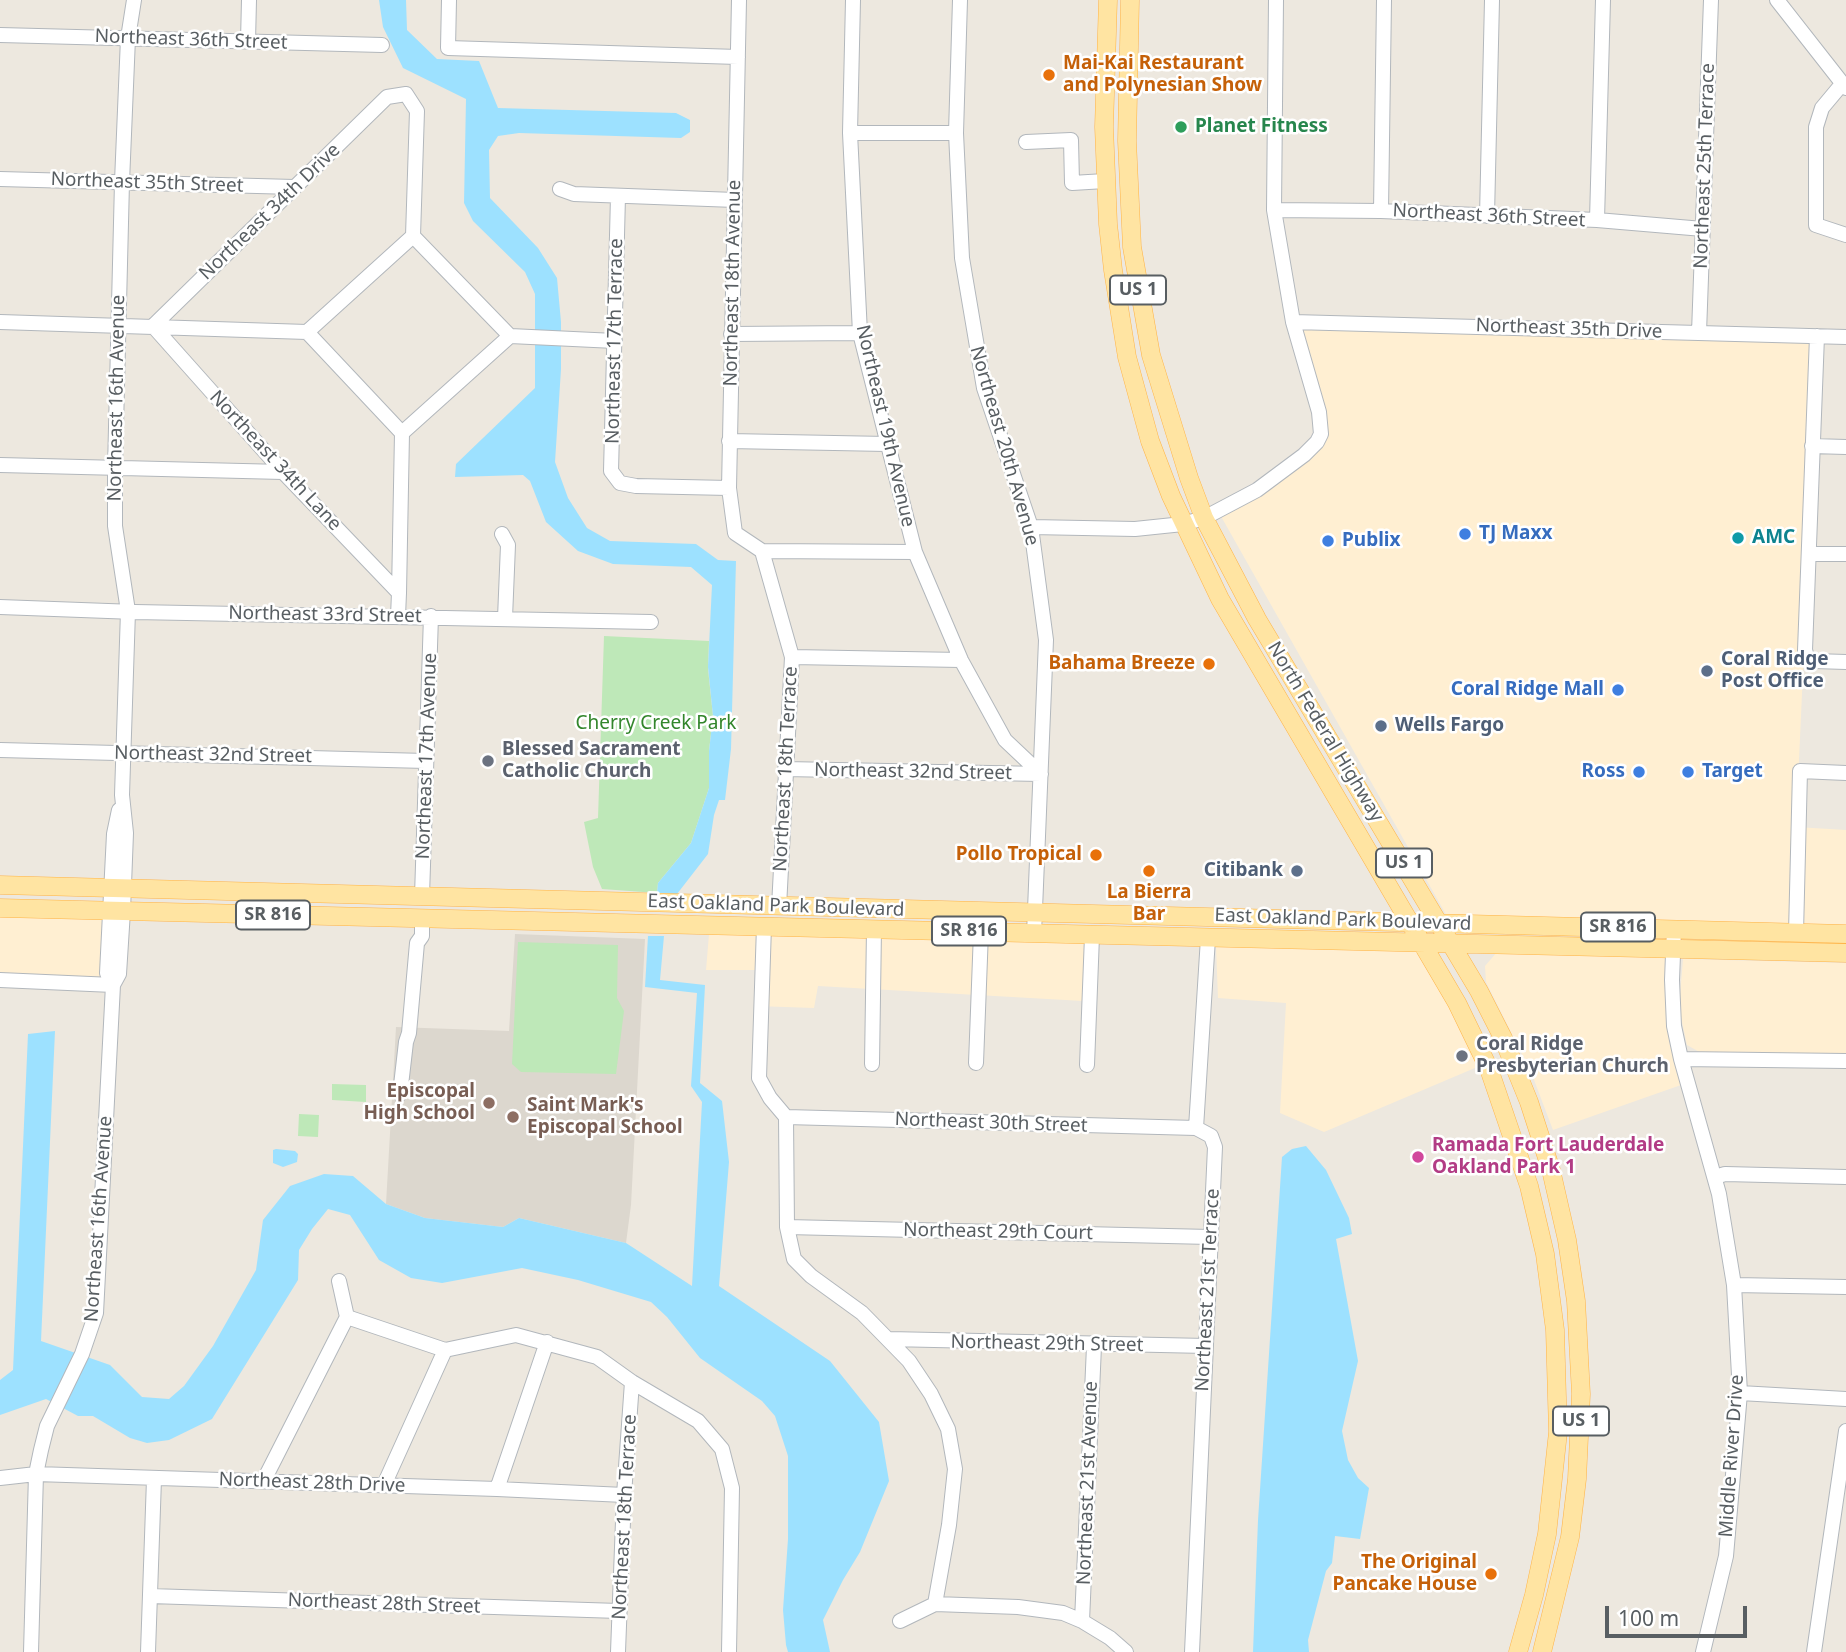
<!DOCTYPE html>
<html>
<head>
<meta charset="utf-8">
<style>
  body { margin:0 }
  #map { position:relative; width:1846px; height:1652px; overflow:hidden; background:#ede8df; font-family:"Noto Sans",sans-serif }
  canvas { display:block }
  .scale { position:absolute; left:1605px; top:1606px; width:142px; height:32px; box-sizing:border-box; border:4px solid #585e62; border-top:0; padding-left:9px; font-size:21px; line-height:24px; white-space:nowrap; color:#585e62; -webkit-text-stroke:5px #fff; paint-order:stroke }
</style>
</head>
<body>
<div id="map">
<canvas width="1846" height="1652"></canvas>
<div class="scale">100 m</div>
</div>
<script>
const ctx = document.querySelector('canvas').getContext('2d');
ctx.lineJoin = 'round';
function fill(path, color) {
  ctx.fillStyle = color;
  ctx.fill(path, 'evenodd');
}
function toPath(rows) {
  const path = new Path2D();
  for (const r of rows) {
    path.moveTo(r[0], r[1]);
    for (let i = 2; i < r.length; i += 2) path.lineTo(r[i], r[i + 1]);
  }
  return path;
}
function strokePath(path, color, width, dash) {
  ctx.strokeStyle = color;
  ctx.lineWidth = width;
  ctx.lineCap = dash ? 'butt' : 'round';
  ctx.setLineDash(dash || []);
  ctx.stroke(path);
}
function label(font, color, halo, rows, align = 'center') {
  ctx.font = font + ' "Noto Sans",sans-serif';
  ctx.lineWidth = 5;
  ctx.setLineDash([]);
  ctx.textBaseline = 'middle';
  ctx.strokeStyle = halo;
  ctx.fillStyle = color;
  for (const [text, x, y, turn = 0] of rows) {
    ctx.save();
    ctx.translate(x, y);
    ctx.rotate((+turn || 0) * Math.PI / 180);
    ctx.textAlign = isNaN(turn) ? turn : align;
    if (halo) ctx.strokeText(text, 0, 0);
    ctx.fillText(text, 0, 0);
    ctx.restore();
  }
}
const commercial = toPath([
  [1293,322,1818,337,1796,827,1846,830,1846,932,1448,918,1218,511,1325,438],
  [0,914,105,916,103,981,0,976],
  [709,934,1085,942,1083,1001,818,986,814,1008,756,1006,757,970,706,970],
  [1216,946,1419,950,1482,1065,1324,1132,1280,1113,1286,1003,1218,998],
  [1497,952,1668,958,1681,1085,1553,1130,1531,1072,1486,982,1485,966],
  [1683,959,1846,963,1846,1056,1703,1054,1687,1045,1679,1008]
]);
const education = toPath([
  [515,934,645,939,631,1205,626,1243,519,1218,503,1227,425,1218,386,1204,396,1027,509,1031]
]);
const green = toPath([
  [604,636,709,641,708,669,713,716,709,751,709,788,691,843,658,883,657,893,602,889,593,867,584,822,598,818],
  [518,942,618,945,617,998,624,1011,616,1074,521,1072,512,1064],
  [332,1084,366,1085,366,1102,332,1100],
  [299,1114,319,1115,318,1137,298,1136]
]);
const water = toPath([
  [379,0,406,0,407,30,437,59,479,61,498,108,676,113,690,120,690,132,681,138,519,133,498,136,489,150,490,198,538,248,557,278,561,322,561,369,555,462,568,498,587,528,610,541,696,544,718,560,736,561,731,749,725,800,719,800,714,815,708,854,677,894,657,893,658,883,691,843,709,788,709,751,713,716,708,667,712,585,691,567,613,564,578,551,546,522,530,481,523,475,455,477,456,464,535,388,535,294,525,272,473,221,464,203,466,99,403,68,383,27],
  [648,936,664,936,660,980,705,985,700,1083,722,1101,729,1162,719,1286,830,1361,879,1422,889,1481,860,1552,843,1580,823,1620,830,1652,788,1652,786,1645,783,1610,788,1539,788,1456,775,1416,762,1401,700,1358,667,1317,651,1302,578,1280,522,1268,442,1283,411,1278,379,1260,350,1215,328,1209,312,1229,299,1250,298,1280,212,1419,169,1440,147,1443,130,1438,93,1416,78,1416,46,1399,0,1415,0,1380,13,1370,28,1034,55,1031,41,1341,110,1365,142,1397,169,1399,184,1386,213,1346,256,1270,263,1220,290,1186,324,1174,353,1176,386,1204,425,1218,503,1227,519,1218,626,1243,692,1286,702,1102,691,1086,697,993,645,987],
  [1306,1146,1326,1170,1349,1218,1352,1234,1336,1239,1358,1361,1342,1431,1348,1460,1358,1478,1369,1488,1360,1539,1335,1536,1332,1563,1326,1571,1308,1640,1309,1652,1253,1652,1258,1520,1282,1157,1292,1149],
  [276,1149,295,1151,298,1154,297,1162,283,1167,273,1163,273,1150]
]);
const minor = toPath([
  [449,0,448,48,738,57],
  [739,0,729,488,735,533,762,551],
  [853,0,850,133,860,333,915,552,961,660,1005,740,1041,774],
  [960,0,956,133,962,258,984,388,1031,527,1046,640,1034,934],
  [1777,0,1846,88],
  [0,35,382,45],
  [248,41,249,0],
  [1842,84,1822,108,1816,127,1816,225,1846,235],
  [850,133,956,133],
  [1026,142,1071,140,1072,183,1105,181],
  [0,179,294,187],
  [560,189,574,194,735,200],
  [618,196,611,471,620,483,636,486,729,488],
  [1274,210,1381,211,1597,220,1703,229],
  [1381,211,1384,0],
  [1487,216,1492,0],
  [1597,220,1603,0],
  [0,322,307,332],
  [1293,322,1846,337],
  [1699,333,1711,0],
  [731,334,860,333],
  [510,336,615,341],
  [1817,336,1805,650,1807,657,1814,661,1846,662],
  [402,433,510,336,413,236],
  [729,441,887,444],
  [1812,446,1846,447],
  [0,465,283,472],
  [1031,527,1135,529,1183,524,1204,518,1257,490,1304,455,1317,442,1321,434,1319,412,1293,322,1274,210,1276,0],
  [502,534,508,545,505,618],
  [762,551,792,657,779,907],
  [762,551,915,552],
  [1809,554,1846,554],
  [0,607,135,612,651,622],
  [398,616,399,593,402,433,307,332,413,236,417,111,406,94,387,97,153,326,283,472,399,593],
  [792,657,961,660],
  [0,750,426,761],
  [785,769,1041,774],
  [422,896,431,616],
  [764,926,759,1078,770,1098,786,1117,787,1227,794,1259,811,1276,862,1313,909,1361,931,1394,948,1429,955,1469,949,1525,935,1604],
  [1674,929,1672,980,1674,1026,1681,1059,1719,1194,1734,1285,1740,1393,1726,1556,1703,1652],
  [1796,933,1800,771,1846,773],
  [0,980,113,985],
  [113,985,107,973,114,834,119,810],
  [1681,1059,1846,1061],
  [976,1063,981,932],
  [872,1064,874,929],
  [1087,1065,1092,936],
  [400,1094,406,1042,409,1033,417,943,422,936,422,919],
  [786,1117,1196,1128],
  [1715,1177,1725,1174,1846,1177],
  [787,1227,1210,1237],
  [339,1281,347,1317,445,1350,516,1335,597,1357,632,1382,698,1421,722,1449,732,1488,729,1652],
  [1734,1285,1846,1287],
  [889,1339,1206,1346],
  [1740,1393,1846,1399],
  [0,1478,36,1474,497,1489,624,1495],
  [264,1480,347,1317],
  [384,1485,445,1350],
  [497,1489,547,1342],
  [150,1596,619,1611],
  [900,1621,935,1604,1018,1607,1063,1613,1082,1621,1110,1638,1126,1652],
  [1082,1621,1094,1346],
  [31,1652,36,1474,41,1450,47,1426,82,1354,96,1313,113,985,119,974,123,911,126,833,122,795,128,611,115,526,115,468,122,182,128,38,134,0],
  [148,1652,154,1479],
  [618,1652,624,1495,632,1382],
  [1192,1652,1215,1147,1211,1136,1196,1128,1208,938],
  [1814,1652,1846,1431]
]);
const major = toPath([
  [1108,0,1104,127,1108,224,1113,270,1127,357,1150,441,1171,496,1220,599,1457,1003,1489,1069,1529,1186,1545,1254,1555,1330,1558,1432,1547,1534,1534,1595,1518,1652],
  [1130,0,1127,141,1132,247,1151,355,1189,478,1204,518,1257,619,1479,991,1503,1038,1529,1102,1551,1170,1567,1240,1576,1301,1581,1394,1577,1479,1570,1537,1542,1652],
  [0,885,1846,934],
  [0,908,1846,953]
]);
const markers = [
  [1049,75,7,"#e8710a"],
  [1181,127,7,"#2e9e5b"],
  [1465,534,7,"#3f7fe0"],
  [1738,538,7,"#0f9aa8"],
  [1328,541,7,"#3f7fe0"],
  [1209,664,7,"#e8710a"],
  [1707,671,7,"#5c6f8a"],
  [1618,690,7,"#3f7fe0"],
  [1381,726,7,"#5c6f8a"],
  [488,761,7,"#6b7280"],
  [1639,772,7,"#3f7fe0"],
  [1688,772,7,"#3f7fe0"],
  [1096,855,7,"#e8710a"],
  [1149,871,7,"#e8710a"],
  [1297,871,7,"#5c6f8a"],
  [1462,1056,7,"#6b7280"],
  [489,1103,7,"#8d6e63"],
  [513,1117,7,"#8d6e63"],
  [1418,1157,7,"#d1479c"],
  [1491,1574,7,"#e8710a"]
];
const shields = [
  [1138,290,56],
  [1404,863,56],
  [273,915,74],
  [1618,927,74],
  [969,931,74],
  [1581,1421,56]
];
const shieldNames = [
  ["US 1",1138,290],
  ["US 1",1404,863],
  ["SR 816",273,915],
  ["SR 816",1618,927],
  ["SR 816",969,931],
  ["US 1",1581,1421]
];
const streetNames = [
  ["Northeast 36th Street",191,40,2],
  ["Northeast 25th Terrace",1705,166,-88],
  ["Northeast 35th Street",147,183,2],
  ["Northeast 34th Drive",270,212,-44],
  ["Northeast 36th Street",1489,216,3],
  ["Northeast 18th Avenue",733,283,-89],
  ["Northeast 35th Drive",1569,329,2],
  ["Northeast 17th Terrace",615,341,-89],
  ["Northeast 16th Avenue",117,398,-89],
  ["Northeast 19th Avenue",885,426,77],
  ["Northeast 20th Avenue",1004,446,74],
  ["Northeast 34th Lane",275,461,47],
  ["Northeast 33rd Street",325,615,1],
  ["North Federal Highway",1325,732,59],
  ["Northeast 32nd Street",213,755,1],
  ["Northeast 17th Avenue",427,756,-88],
  ["Northeast 18th Terrace",786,769,-87],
  ["Northeast 32nd Street",913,772,1],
  ["East Oakland Park Boulevard",776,906,2],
  ["East Oakland Park Boulevard",1343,920,2],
  ["Northeast 30th Street",991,1123,2],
  ["Northeast 16th Avenue",99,1219,-86],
  ["Northeast 29th Court",998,1232,1],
  ["Northeast 21st Terrace",1208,1290,-87],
  ["Northeast 29th Street",1047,1344,1],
  ["Middle River Drive",1732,1456,-86],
  ["Northeast 28th Drive",312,1483,2],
  ["Northeast 21st Avenue",1088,1483,-88],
  ["Northeast 18th Terrace",625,1517,-87],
  ["Northeast 28th Street",384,1604,2]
];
const foodNames = [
  ["Mai-Kai Restaurant",1063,64,"left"],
  ["and Polynesian Show",1063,86,"left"],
  ["Bahama Breeze",1195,664],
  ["Pollo Tropical",1082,855],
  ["La Bierra",1149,893,"center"],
  ["Bar",1149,915,"center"],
  ["The Original",1477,1563],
  ["Pancake House",1477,1585]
];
const leisureNames = [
  ["Planet Fitness",1195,127]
];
const shopNames = [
  ["TJ Maxx",1479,534],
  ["Publix",1342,541],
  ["Coral Ridge Mall",1604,690,"right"],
  ["Ross",1625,772,"right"],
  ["Target",1702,772]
];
const cultureNames = [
  ["AMC",1752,538]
];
const serviceNames = [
  ["Coral Ridge",1721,660],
  ["Post Office",1721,682],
  ["Wells Fargo",1395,726],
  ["Citibank",1283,871,"right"]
];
const parkNames = [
  ["Cherry Creek Park",656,724]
];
const worshipNames = [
  ["Blessed Sacrament",502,750],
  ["Catholic Church",502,772],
  ["Coral Ridge",1476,1045],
  ["Presbyterian Church",1476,1067]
];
const educationNames = [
  ["Episcopal",475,1092],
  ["High School",475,1114],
  ["Saint Mark's",527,1106,"left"],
  ["Episcopal School",527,1128,"left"]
];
const hotelNames = [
  ["Ramada Fort Lauderdale",1432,1146],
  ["Oakland Park 1",1432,1168]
];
fill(commercial, '#ffefd2');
fill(education, '#dcd7ce');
fill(green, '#bee8b8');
fill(water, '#9de1ff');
strokePath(minor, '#b2b7bc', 16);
strokePath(major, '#ffb346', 19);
strokePath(minor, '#fff', 14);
strokePath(major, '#ffe4a2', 18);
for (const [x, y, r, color] of markers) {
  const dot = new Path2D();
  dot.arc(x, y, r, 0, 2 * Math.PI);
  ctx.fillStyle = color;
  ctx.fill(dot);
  strokePath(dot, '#fff', 2.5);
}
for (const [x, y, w] of shields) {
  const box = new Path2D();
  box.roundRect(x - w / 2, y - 14.5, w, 29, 5);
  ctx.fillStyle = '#fff';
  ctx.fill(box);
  strokePath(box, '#585e62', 2);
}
label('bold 18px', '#585e62', null, shieldNames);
label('19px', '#585e62', '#fff', streetNames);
label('bold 19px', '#c56008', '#fff', foodNames, 'right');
label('bold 19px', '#27864d', '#fff', leisureNames, 'left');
label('bold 19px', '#366cbe', '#fff', shopNames, 'left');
label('bold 19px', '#0d838f', '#fff', cultureNames, 'left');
label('bold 19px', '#4e5e75', '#fff', serviceNames, 'left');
label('19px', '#33862c', '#fff', parkNames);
label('bold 19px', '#5b616d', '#fff', worshipNames, 'left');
label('bold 19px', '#785e54', '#fff', educationNames, 'right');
label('bold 19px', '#b23c85', '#fff', hotelNames, 'left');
</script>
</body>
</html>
